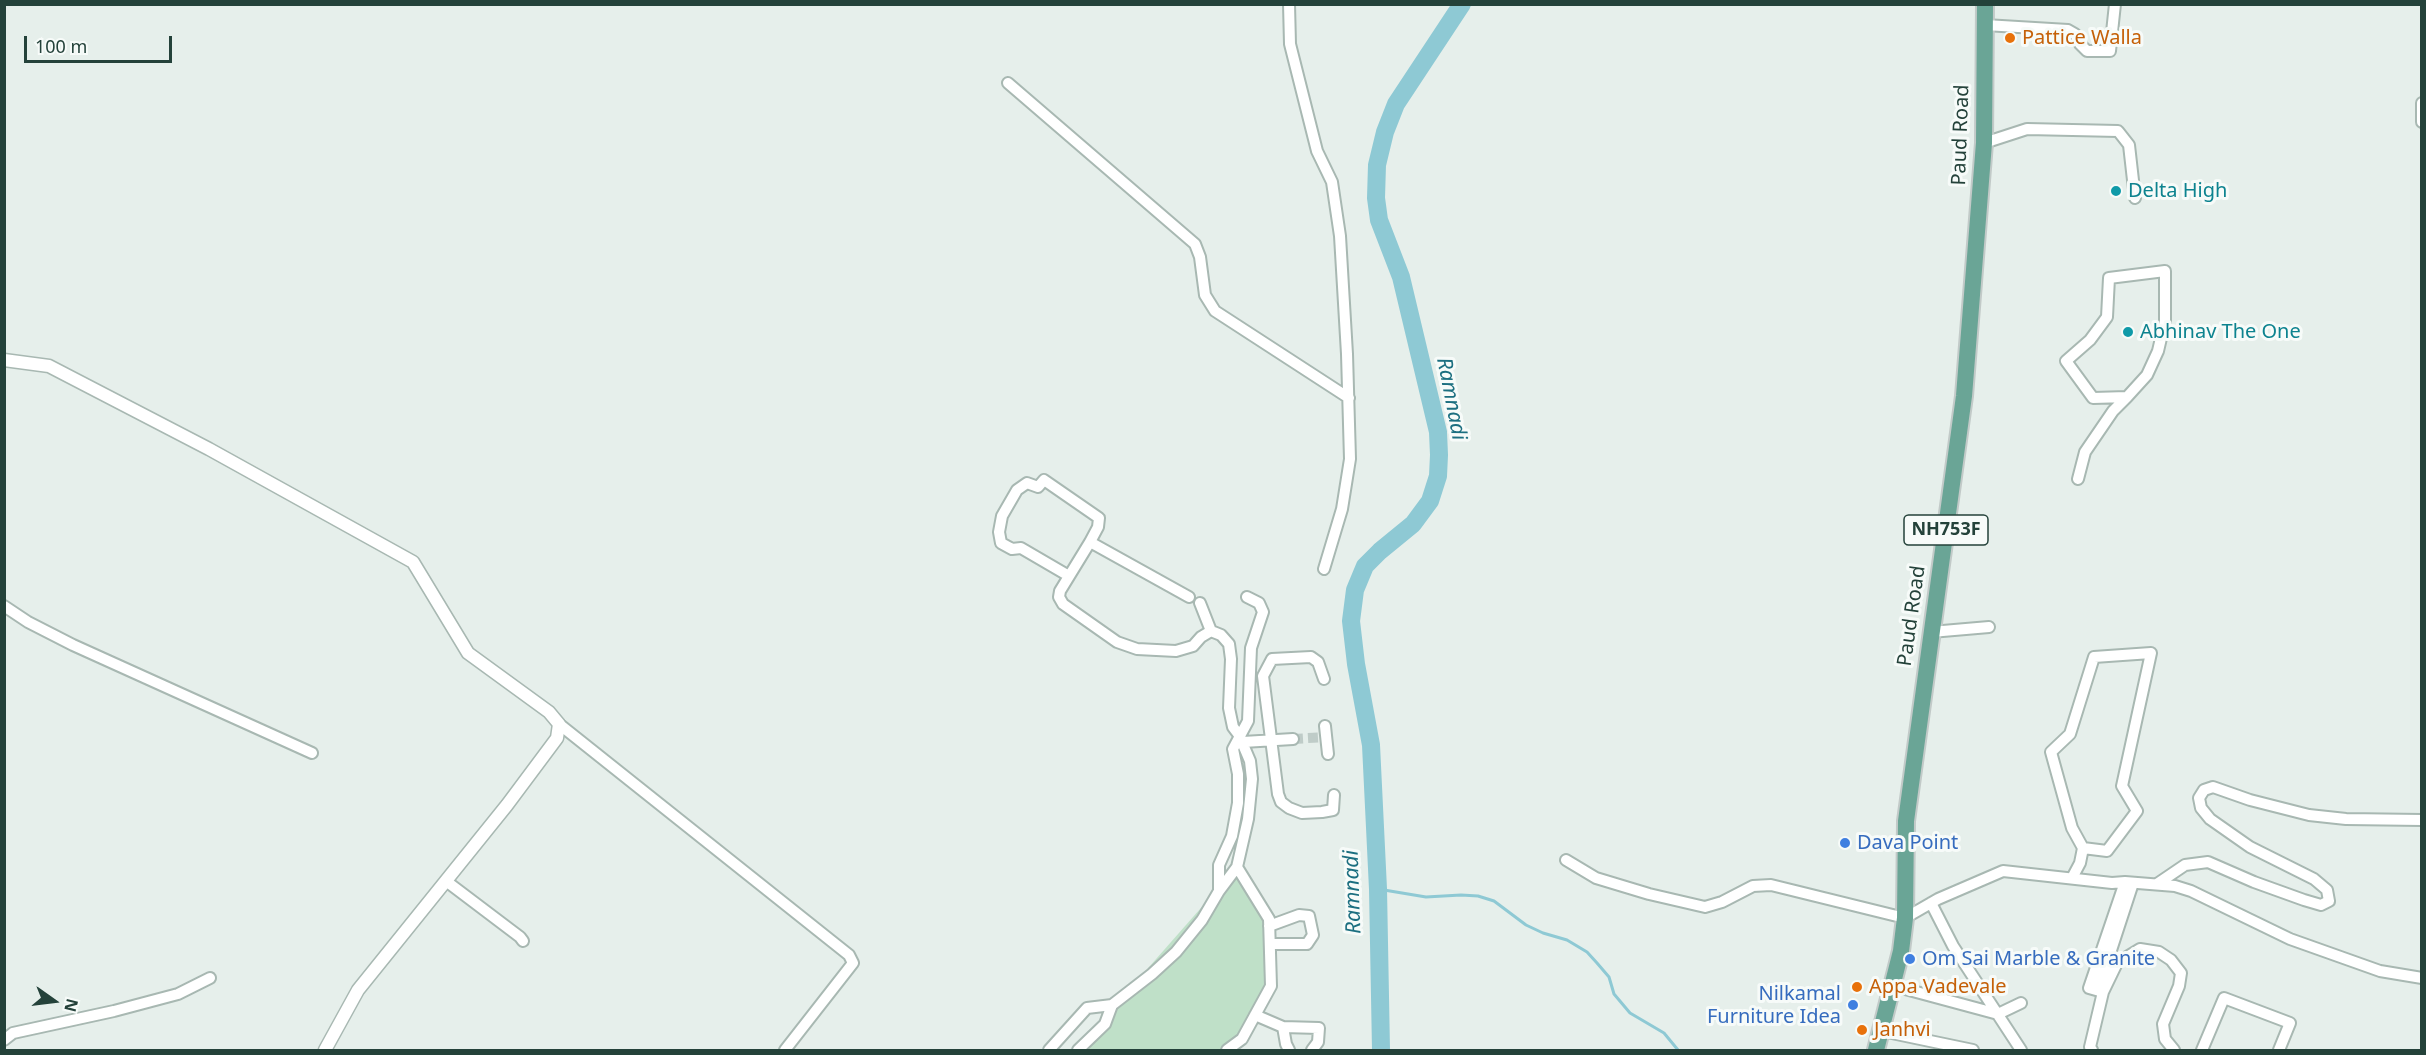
<!DOCTYPE html>
<html>
<head>
<meta charset="utf-8">
<style>
  body { margin:0 }
  #map { position:relative; width:2426px; height:1055px; overflow:hidden; background:#e6efeb; font-family:"Noto Sans",sans-serif }
  canvas { display:block }
  .frame { position:absolute; inset:0; border:6px solid #24423a; pointer-events:none }
  .north { position:absolute; left:24px; top:971px; width:60px; height:60px; -webkit-text-stroke:4px #f7fbf9; paint-order:stroke; rotate:104deg; font-size:16px; font-weight:700; line-height:24px; text-align:center; color:#24423a }
  .north::after { content:''; display:block; margin:auto; width:21px; height:27px; background:#24423a; clip-path:polygon(50% 0,100% 100%,50% 72%,0 100%) }
  .scale { position:absolute; left:24px; top:36px; width:148px; height:27px; box-sizing:border-box; border:3px solid #24423a; border-top:0; padding-left:8px; font-size:18px; line-height:21px; white-space:nowrap; color:#24423a; -webkit-text-stroke:4px #f7fbf9; paint-order:stroke }
</style>
</head>
<body>
<div id="map">
<canvas width="2426" height="1055"></canvas>
<div class="frame"></div>
<div class="north">N</div>
<div class="scale">100 m</div>
</div>
<script>
const ctx = document.querySelector('canvas').getContext('2d');
ctx.lineJoin = 'round';
function fill(path, color) {
  ctx.fillStyle = color;
  ctx.fill(path, 'evenodd');
}
function toPath(rows) {
  const path = new Path2D();
  for (const r of rows) {
    path.moveTo(r[0], r[1]);
    for (let i = 2; i < r.length; i += 2) path.lineTo(r[i], r[i + 1]);
  }
  return path;
}
function strokePath(path, color, width, dash) {
  ctx.strokeStyle = color;
  ctx.lineWidth = width;
  ctx.lineCap = dash ? 'butt' : 'round';
  ctx.setLineDash(dash || []);
  ctx.stroke(path);
}
function label(font, color, halo, rows, align = 'center') {
  ctx.font = font + ' "Noto Sans",sans-serif';
  ctx.lineWidth = 6;
  ctx.setLineDash([]);
  ctx.textBaseline = 'middle';
  ctx.strokeStyle = halo;
  ctx.fillStyle = color;
  for (const [text, x, y, turn = 0] of rows) {
    ctx.save();
    ctx.translate(x, y);
    ctx.rotate((+turn || 0) * Math.PI / 180);
    ctx.textAlign = isNaN(turn) ? turn : align;
    if (halo) ctx.strokeText(text, 0, 0);
    ctx.fillText(text, 0, 0);
    ctx.restore();
  }
}
const green = toPath([
  [1237,867,1269,919,1271,986,1242,1039,1227,1050,1076,1050]
]);
const stream = toPath([
  [1378,889,1426,897,1461,895,1478,896,1494,901,1526,925,1543,933,1567,940,1587,952,1597,963,1609,977,1614,994,1630,1013,1664,1033,1678,1050]
]);
const river = toPath([
  [1381,1050,1378,889,1371,745,1356,664,1351,621,1355,590,1365,566,1380,551,1413,524,1430,501,1438,476,1439,455,1438,432,1401,277,1379,220,1376,198,1377,165,1385,132,1396,104,1462,4]
]);
const minorTunnel = toPath([
  [1293,739,1326,737]
]);
const minor = toPath([
  [1289,4,1290,44,1317,151,1332,182,1340,236,1347,354,1350,459,1342,509,1324,569],
  [1985,25,2068,30,2075,34,2080,44,2087,51,2110,51,2115,4],
  [1008,83,1195,244,1200,257,1205,295,1215,311,1349,398],
  [2422,103,2422,122],
  [1984,143,2027,129,2118,131,2129,145,2135,198],
  [2078,479,2085,452,2113,411,2127,397,2147,375,2158,351,2165,321,2165,271,2109,278,2107,317,2090,340,2066,361,2093,398,2127,397],
  [1090,542,1189,597],
  [1200,603,1211,631],
  [4,606,28,622,73,645,312,753],
  [1931,632,1989,627],
  [1324,679,1318,662,1311,657,1272,659,1263,676,1278,794,1281,802,1289,808,1302,813,1322,812,1333,810,1334,795],
  [559,724,849,955,853,963,785,1050],
  [1325,726,1328,754],
  [1243,742,1293,739],
  [1566,860,1596,878,1649,894,1705,907,1722,902,1753,886,1771,885,1905,918,1938,899,2003,871,2112,883,2125,882,2175,886,2191,891,2290,939,2380,971,2422,978],
  [2072,878,2080,863,2083,848,2072,828,2051,752,2070,734,2094,657,2151,653,2122,786,2137,811,2107,851,2083,848],
  [446,881,520,937,523,941],
  [2157,884,2185,865,2208,862,2254,882,2304,900,2321,905,2329,901,2327,890,2314,879,2250,847,2210,819,2201,808,2199,798,2204,790,2213,787,2250,800,2309,815,2346,819,2422,820],
  [1219,890,1219,865,1232,836,1238,803,1238,774,1233,749,1248,721,1251,648,1263,612,1259,603,1247,597],
  [1931,903,1953,946,2021,1050],
  [1269,926,1299,915,1309,916,1313,935,1307,944,1270,944],
  [1894,986,1998,1014,2021,1003],
  [2098,990,2133,883],
  [2103,992,2117,963,2140,949,2159,952,2171,960,2181,973,2179,986,2163,1024,2165,1039,2174,1050],
  [1255,1015,1283,1027,1319,1028,1318,1042,1312,1050],
  [1283,1027,1286,1044,1289,1050],
  [1882,1031,1973,1050],
  [4,1040,13,1033,114,1011,178,994,210,978],
  [1049,1050,1087,1008,1112,1005,1152,974,1176,952,1202,920,1219,891,1237,867,1248,819,1252,779,1250,761,1239,735,1233,727,1229,708,1231,659,1229,644,1221,635,1211,631,1201,637,1193,646,1176,651,1137,649,1117,642,1063,604,1059,597,1060,591,1090,542,1098,527,1099,518,1044,480,1038,487,1027,483,1017,490,1002,516,999,532,1001,543,1012,549,1021,548,1069,576],
  [1078,1050,1105,1024,1112,1005],
  [1227,1050,1242,1039,1271,986,1269,919,1237,867],
  [2092,1050,2090,1047,2103,992,2089,988,2125,882],
  [2202,1050,2224,998,2290,1023,2279,1050]
]);
const tertiary = toPath([
  [4,360,49,366,209,449,413,562,468,653,549,712,559,724,557,738,507,805,358,990,325,1050]
]);
const primary = toPath([
  [1876,1050,1901,951,1905,918,1906,821,1964,396,1984,143,1985,4]
]);
const markers = [
  [2010,38,6,"#e8710a"],
  [2116,191,6,"#0f9aa8"],
  [2128,332,6,"#0f9aa8"],
  [1845,843,6,"#3f7fe0"],
  [1910,959,6,"#3f7fe0"],
  [1857,987,6,"#e8710a"],
  [1853,1005,6,"#3f7fe0"],
  [1862,1030,6,"#e8710a"]
];
const shields = [
  [1946,530,84]
];
const shieldNames = [
  ["NH753F",1946,530]
];
const foodNames = [
  ["Pattice Walla",2022,38],
  ["Appa Vadevale",1869,987],
  ["Janhvi",1874,1030]
];
const streetNames = [
  ["Paud Road",1961,135,-88],
  ["Paud Road",1912,616,-82]
];
const cultureNames = [
  ["Delta High",2128,191],
  ["Abhinav The One",2140,332]
];
const shopNames = [
  ["Dava Point",1857,843],
  ["Om Sai Marble & Granite",1922,959],
  ["Nilkamal",1841,994,"right"],
  ["Furniture Idea",1841,1017,"right"]
];
const waterNames = [
  ["Ramnadi",1451,399,79],
  ["Ramnadi",1353,892,-92]
];
fill(green, '#bfe0c8');
strokePath(stream, '#8ec9d4', 3);
strokePath(river, '#8ec9d4', 18);
strokePath(minorTunnel, '#bfccc8', 10, [10, 5]);
strokePath(minor, '#a8b8b2', 14);
strokePath(tertiary, '#a8b8b2', 15);
strokePath(primary, '#c2cac8', 20);
strokePath(minor, '#fff', 10);
strokePath(tertiary, '#fff', 12);
strokePath(primary, '#6aa596', 16);
for (const [x, y, r, color] of markers) {
  const dot = new Path2D();
  dot.arc(x, y, r, 0, 2 * Math.PI);
  ctx.fillStyle = color;
  ctx.fill(dot);
  strokePath(dot, '#f7fbf9', 2);
}
for (const [x, y, w] of shields) {
  const box = new Path2D();
  box.roundRect(x - w / 2, y - 15, w, 30, 4.5);
  ctx.fillStyle = '#f7fbf9';
  ctx.fill(box);
  strokePath(box, '#24423a', 1.5);
}
label('bold 18px', '#24423a', null, shieldNames);
label('20px', '#c56008', '#f7fbf9', foodNames, 'left');
label('20px', '#24423a', '#f7fbf9', streetNames);
label('20px', '#0d838f', '#f7fbf9', cultureNames, 'left');
label('20px', '#366cbe', '#f7fbf9', shopNames, 'left');
label('italic 21px', '#1c6f80', '#f7fbf9', waterNames);
</script>
</body>
</html>
